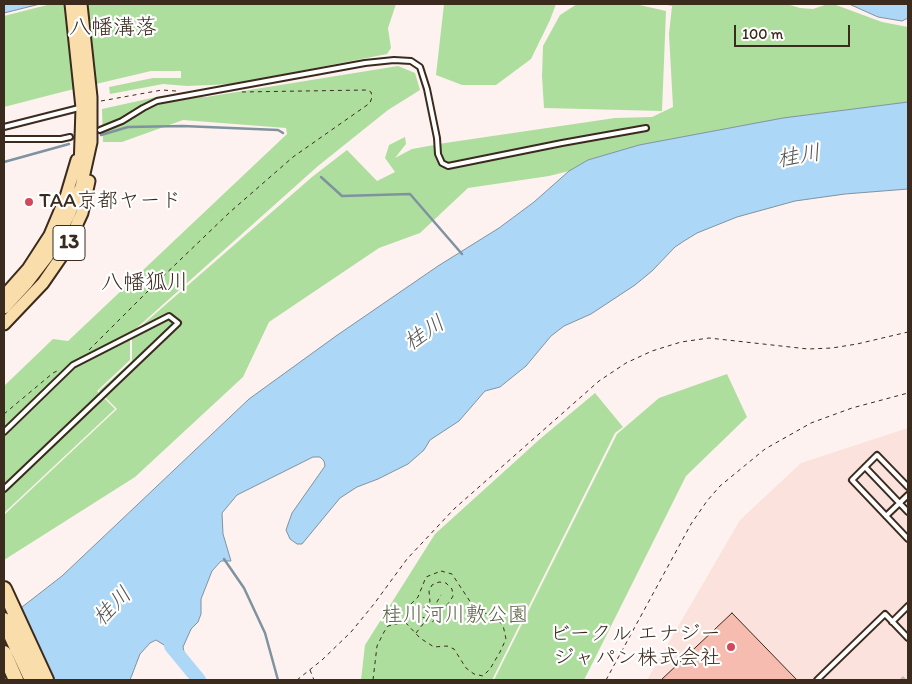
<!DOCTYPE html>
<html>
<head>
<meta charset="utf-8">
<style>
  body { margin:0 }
  #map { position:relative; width:912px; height:684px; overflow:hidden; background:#fdf2ef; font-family:Itim,sans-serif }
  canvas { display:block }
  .frame { position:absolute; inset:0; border:5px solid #3b2a1e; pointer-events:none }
  .scale { position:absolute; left:734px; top:25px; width:116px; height:22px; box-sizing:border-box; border:2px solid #3b2a1e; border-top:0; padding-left:6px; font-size:15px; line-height:18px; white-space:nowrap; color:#3b2a1e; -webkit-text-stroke:4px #fff; paint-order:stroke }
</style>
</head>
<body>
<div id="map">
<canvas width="912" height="684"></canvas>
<div class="frame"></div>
<div class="scale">100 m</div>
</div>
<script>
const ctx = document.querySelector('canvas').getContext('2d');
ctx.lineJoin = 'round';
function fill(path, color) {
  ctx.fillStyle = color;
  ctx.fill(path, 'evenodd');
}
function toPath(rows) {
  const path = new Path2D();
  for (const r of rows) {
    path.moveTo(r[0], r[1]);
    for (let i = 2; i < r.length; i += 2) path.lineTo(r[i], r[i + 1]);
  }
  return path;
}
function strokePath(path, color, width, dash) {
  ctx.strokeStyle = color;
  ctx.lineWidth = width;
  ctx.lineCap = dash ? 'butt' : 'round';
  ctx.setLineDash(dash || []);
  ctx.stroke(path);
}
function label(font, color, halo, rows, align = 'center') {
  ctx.font = font + ' Itim,"Klee One",sans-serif';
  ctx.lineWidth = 4.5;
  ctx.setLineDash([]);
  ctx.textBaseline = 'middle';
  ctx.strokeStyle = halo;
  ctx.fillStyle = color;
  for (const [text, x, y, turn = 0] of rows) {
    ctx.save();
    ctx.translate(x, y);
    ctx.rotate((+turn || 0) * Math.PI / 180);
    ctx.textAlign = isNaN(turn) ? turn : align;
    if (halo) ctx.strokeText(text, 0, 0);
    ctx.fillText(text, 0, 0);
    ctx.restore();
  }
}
const built = toPath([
  [908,428,908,680,647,680,740,520,801,463]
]);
const green = toPath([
  [51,4,396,4,388,28,391,48,387,54,234,84,187,86,163,84,110,94,109,87,153,78,181,78,181,71,151,71,62,92,4,107,4,16],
  [444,4,556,4,550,20,531,59,496,85,462,85,436,75],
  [577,4,635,4,666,11,662,111,544,108,542,76,543,46,560,15],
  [662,4,787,4,800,8,813,9,825,5,836,5,882,22,908,27,908,102,783,118,639,145,588,160,569,171,549,176,468,188,420,233,379,248,269,322,243,377,135,477,4,560,4,515,117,409,99,391,132,361,132,334,312,177,347,150,377,181,395,172,385,158,389,145,405,137,406,144,395,158,412,149,445,143,615,118,652,117,673,107,669,34,672,6],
  [398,66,415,73,420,90,388,110,318,166,130,334,130,360,97,391,115,409,4,513,4,386,53,339,68,341,287,134,286,128,183,120,122,142,103,142,102,109,161,96,206,97],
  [727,374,747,417,686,476,584,680,494,680,617,434,659,398],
  [595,393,623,427,615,433,492,680,361,680,365,645,435,534,540,439]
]);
const water = toPath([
  [4,4,40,4,4,13,4,4],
  [849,4,908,4,908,18,902,21,878,17,849,4],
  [908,102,908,189,845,194,795,201,737,217,697,233,684,241,675,247,652,271,635,285,591,314,564,326,551,336,526,366,500,387,485,391,459,421,430,440,424,450,408,464,378,479,357,487,340,498,302,544,297,544,290,539,286,530,292,513,325,466,324,461,320,457,313,457,237,495,222,513,223,534,231,561,221,561,212,571,201,599,201,614,198,622,191,629,183,647,185,657,178,662,164,645,156,640,150,643,140,654,130,680,4,680,4,621,62,576,249,399,336,336,438,266,499,228,534,202,569,171,588,160,639,145,783,118,908,102]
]);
const shadow = toPath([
  [732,615,795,680,663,680],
  [903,676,907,680,899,680]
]);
const stream = toPath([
  [101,135,128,127,183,126,278,130,283,133],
  [4,162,69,144],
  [321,177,342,196,410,194,462,254],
  [224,559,244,588,265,633,278,680]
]);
const river = toPath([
  [171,646,199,680]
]);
const building = toPath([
  [732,613,797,680,661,680,732,613]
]);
const path = toPath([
  [101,101,162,90,176,91],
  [89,350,153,286,230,212,293,157,370,103,372,97,371,92,367,90,240,92],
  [4,414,53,373,57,371],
  [441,571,452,574,473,606,482,612,494,617,503,625,506,639,500,652,490,669,483,676,474,674,466,668,454,649,447,646,434,647,420,638,405,622,406,614,411,604,418,597,426,577,441,571],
  [416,633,427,619,432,622,437,618,440,615,441,607,447,605,450,601,453,596,452,589,446,583,439,582,432,585,429,591,430,602,420,611,422,617,427,619,441,595],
  [310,670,314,680],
  [297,680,322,660,351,632,374,604,407,559,454,509,599,381,626,363,652,351,681,342,709,338,808,349,832,348,857,344,908,332],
  [373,680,377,646,384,632,388,626,405,622],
  [606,680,691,524,707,501,720,486,765,449,811,423,852,408,908,393]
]);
const lane = toPath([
  [4,127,79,108],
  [100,130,122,121,143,108,157,101,365,63,394,60,411,61,420,67,427,89,437,138,438,154,442,163,448,166,562,143,646,128],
  [4,139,61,139,70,137],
  [4,432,73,365,169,316,178,323,4,489],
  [865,467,908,512],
  [908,487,877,455,852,480,908,539],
  [886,516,908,495],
  [892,622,908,606],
  [817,680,885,614,908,638]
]);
const primary = toPath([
  [71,4,82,108,80,169],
  [4,296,28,269,50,235,66,197,77,160],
  [4,308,27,283,47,257,68,217,81,187,91,142,91,97,81,4],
  [4,324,43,283,63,254,82,213,89,181]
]);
const highway = toPath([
  [4,589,46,680],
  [4,620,32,680],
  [4,653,16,680]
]);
const markers = [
  [29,202,5,"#d1495b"],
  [731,647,5,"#d1495b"]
];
const shields = [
  [69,243,32]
];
const shieldNames = [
  ["13",69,243]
];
const poiNames = [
  ["TAA京都ヤード",39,202],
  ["ビークル エナジー",721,635,"right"],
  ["ジャパン株式会社",721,659,"right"]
];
const parkNames = [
  ["桂川河川敷公園",455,616]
];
const neighbourhoodNames = [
  ["八幡溝落",113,28],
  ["八幡狐川",145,283]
];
const waterNames = [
  ["桂川",799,157,-10],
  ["桂川",425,334,-34],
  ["桂川",113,607,-45]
];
fill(built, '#fbe2dc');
fill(green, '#adde9e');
fill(water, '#acd7f7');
strokePath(water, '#7f92a0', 1);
fill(shadow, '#0003');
strokePath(stream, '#7f92a0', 2.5);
strokePath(river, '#acd7f7', 14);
fill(building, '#f6bcaf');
strokePath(building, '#3b2a1e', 1);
strokePath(lane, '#3b2a1e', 8);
strokePath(primary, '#3b2a1e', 15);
strokePath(highway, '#3b2a1e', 18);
strokePath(path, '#3b2a1e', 1, [4, 4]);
strokePath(lane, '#fff', 4);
strokePath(primary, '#f9deab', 11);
strokePath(highway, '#f9deab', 14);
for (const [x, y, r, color] of markers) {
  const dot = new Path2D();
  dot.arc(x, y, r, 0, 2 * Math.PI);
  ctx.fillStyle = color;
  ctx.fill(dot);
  strokePath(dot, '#fff', 2);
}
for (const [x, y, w] of shields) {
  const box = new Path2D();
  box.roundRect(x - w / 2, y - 17.5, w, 35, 4);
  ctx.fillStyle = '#fff';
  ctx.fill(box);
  strokePath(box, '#3b2a1e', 1);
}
label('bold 20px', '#3b2a1e', null, shieldNames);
label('21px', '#3b2a1e', '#fff', poiNames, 'left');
label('21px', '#5d6044', '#fff', parkNames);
label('22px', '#3b2a1e', '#fff', neighbourhoodNames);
label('italic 22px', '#575554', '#fff', waterNames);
</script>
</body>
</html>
